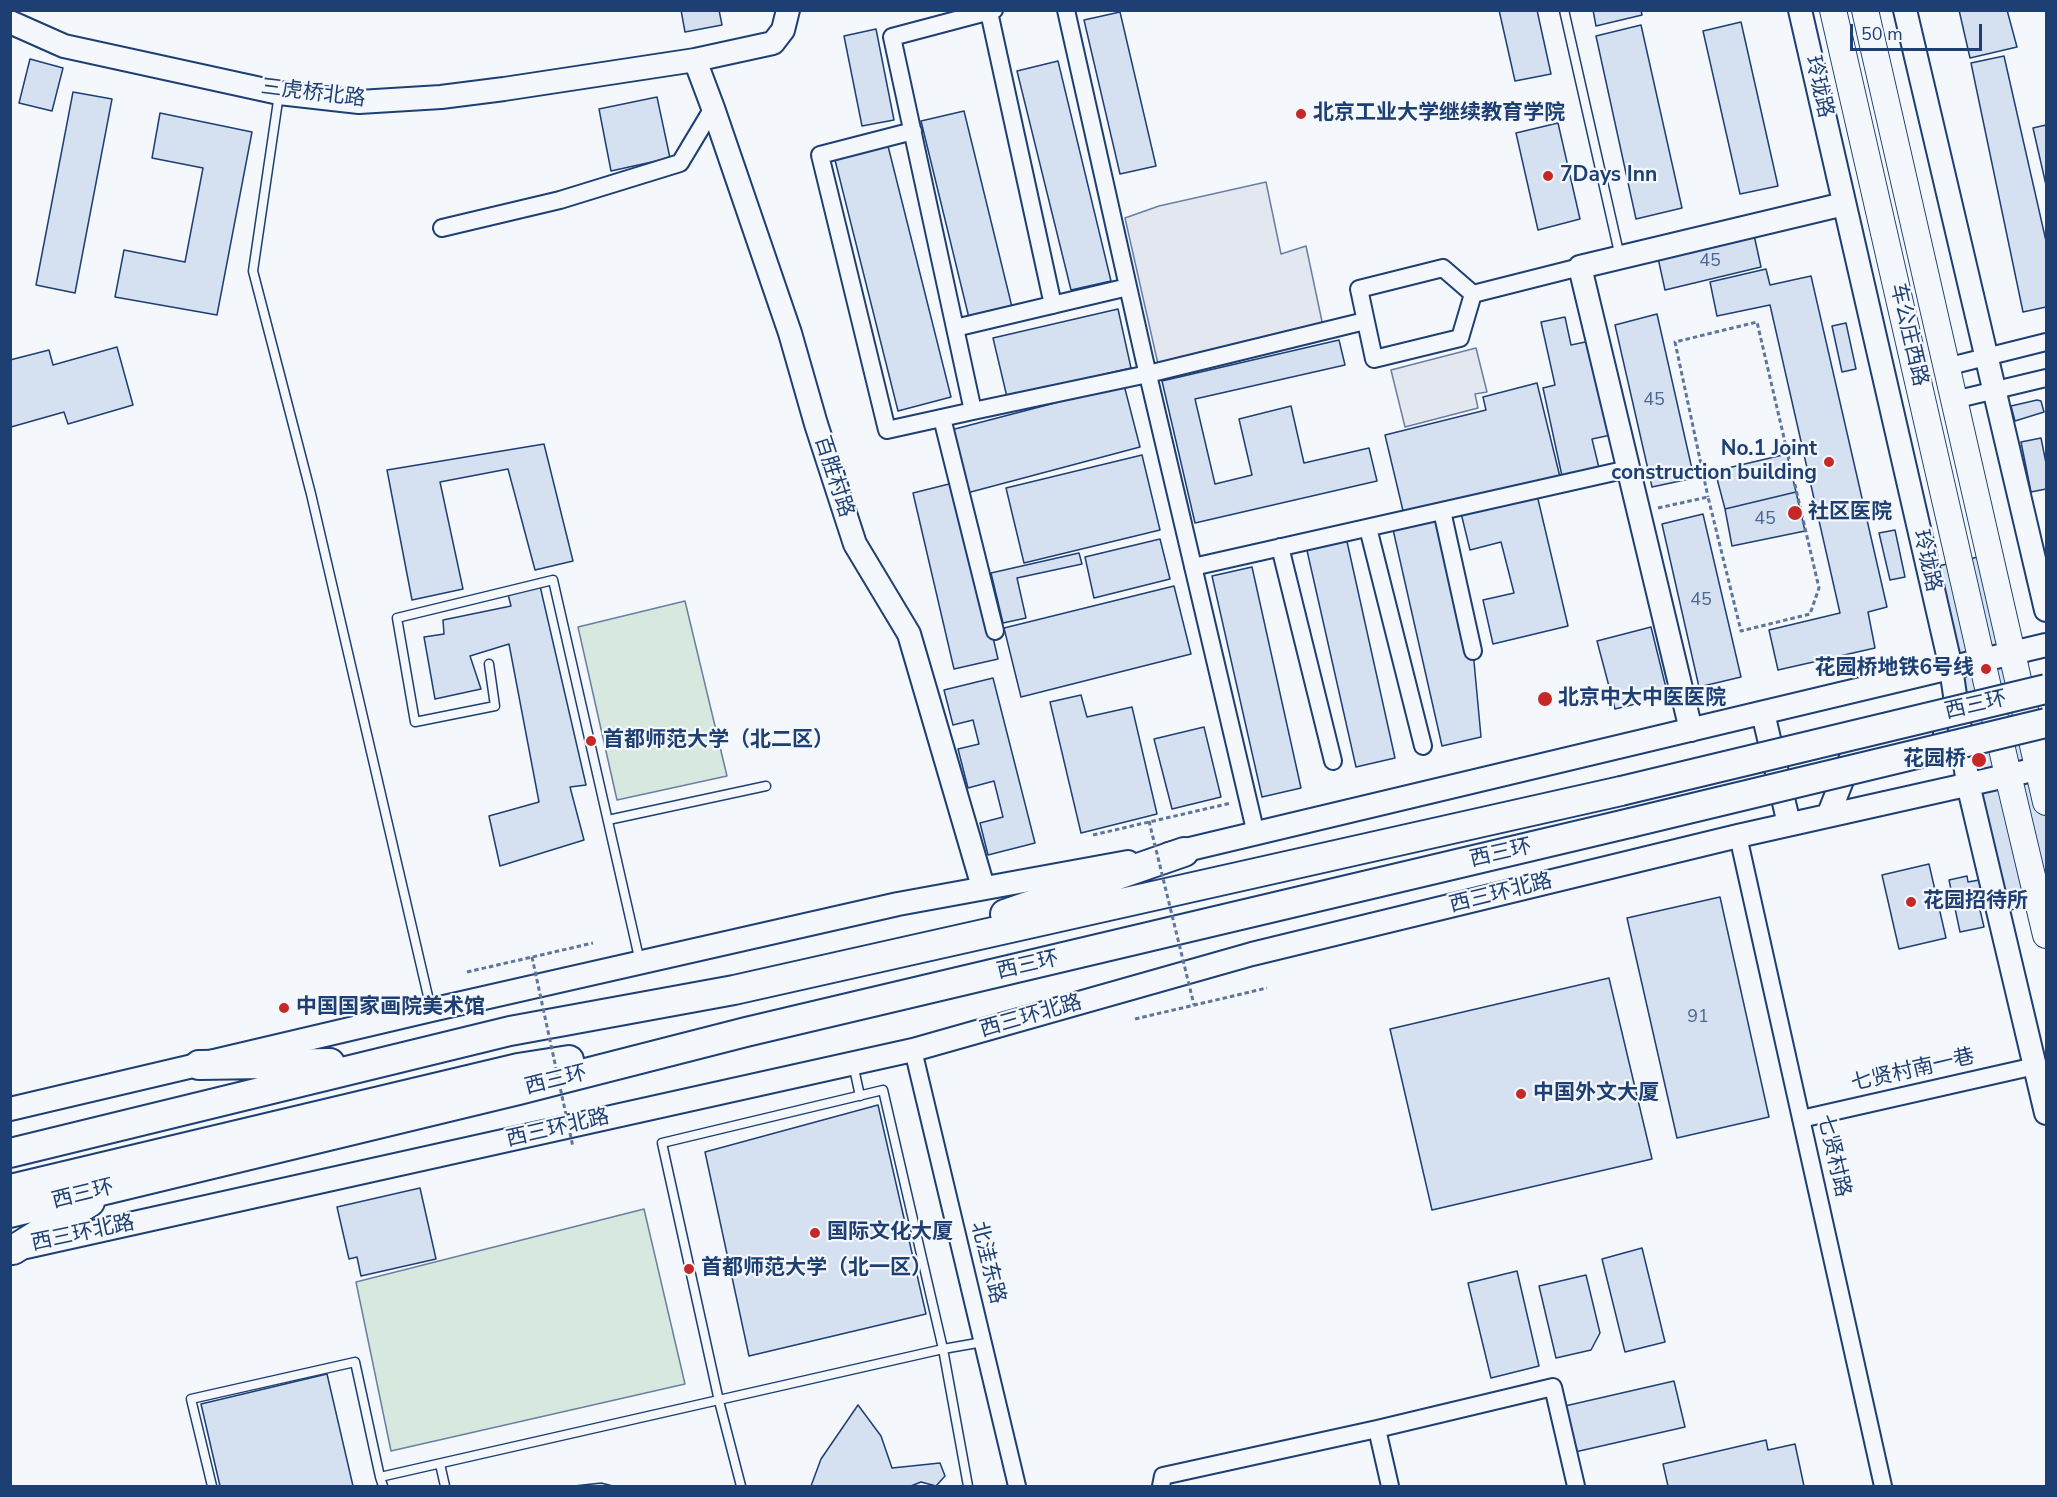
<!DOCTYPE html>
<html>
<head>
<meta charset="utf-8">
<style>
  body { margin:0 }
  #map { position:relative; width:2057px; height:1497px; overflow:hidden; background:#f4f7fb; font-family:"Nunito Sans",sans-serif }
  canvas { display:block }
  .frame { position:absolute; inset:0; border:12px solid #1d3f73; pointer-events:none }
  .scale { position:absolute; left:1850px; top:24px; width:132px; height:27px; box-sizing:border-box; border:3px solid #1d3f73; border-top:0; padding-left:8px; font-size:18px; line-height:21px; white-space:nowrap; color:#1d3f73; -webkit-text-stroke:4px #f4f7fb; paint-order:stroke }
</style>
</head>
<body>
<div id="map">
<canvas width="2057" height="1497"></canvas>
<div class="frame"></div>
<div class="scale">50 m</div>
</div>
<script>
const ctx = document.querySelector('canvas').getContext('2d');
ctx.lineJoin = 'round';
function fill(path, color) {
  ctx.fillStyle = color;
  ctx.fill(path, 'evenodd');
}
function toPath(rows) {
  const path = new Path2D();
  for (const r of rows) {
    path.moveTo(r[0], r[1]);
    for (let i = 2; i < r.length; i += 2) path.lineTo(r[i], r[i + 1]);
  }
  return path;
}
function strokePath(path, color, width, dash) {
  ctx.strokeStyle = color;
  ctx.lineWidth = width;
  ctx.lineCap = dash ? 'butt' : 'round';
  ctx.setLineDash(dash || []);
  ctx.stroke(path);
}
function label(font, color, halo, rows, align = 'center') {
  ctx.font = font + ' "Nunito Sans","Noto Sans SC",sans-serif';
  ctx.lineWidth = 4.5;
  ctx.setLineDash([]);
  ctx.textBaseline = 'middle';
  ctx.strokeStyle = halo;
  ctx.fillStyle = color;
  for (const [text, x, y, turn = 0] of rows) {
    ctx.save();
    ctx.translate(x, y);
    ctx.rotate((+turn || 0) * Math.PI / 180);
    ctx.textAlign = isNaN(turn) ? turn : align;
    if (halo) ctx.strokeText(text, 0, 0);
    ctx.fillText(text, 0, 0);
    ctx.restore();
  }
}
const green = toPath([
  [685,601,727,776,617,800,578,627,685,601],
  [644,1209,685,1384,391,1451,356,1282,644,1209]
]);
const parking = toPath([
  [1266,182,1281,254,1306,246,1324,331,1158,364,1125,218,1159,206,1266,182],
  [1476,348,1487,392,1475,394,1478,408,1405,427,1391,370,1476,348]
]);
const building = toPath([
  [681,10,719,10,722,25,685,32,681,10],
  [1499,10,1537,10,1551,74,1515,81,1499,10],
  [1593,10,1641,10,1642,15,1596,26,1593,10],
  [1959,10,2007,10,2017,47,1970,58,1959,10],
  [1120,12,1156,166,1120,174,1084,20,1120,12],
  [1741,22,1778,186,1740,194,1703,31,1741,22],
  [1641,25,1682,208,1636,219,1596,36,1641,25],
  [876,29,894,120,862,126,844,36,876,29],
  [2004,56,2046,241,2046,307,2023,312,1971,63,2004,56],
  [30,59,63,68,52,111,19,103,30,59],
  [1058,61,1111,281,1071,290,1017,71,1058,61],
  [73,92,112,99,75,293,36,285,73,92],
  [657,97,670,158,611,171,599,109,657,97],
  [964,111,1012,307,969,318,921,121,964,111],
  [160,113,252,132,217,315,115,297,124,250,185,262,203,168,152,158,160,113],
  [1558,123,1580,219,1538,230,1516,133,1558,123],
  [2046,125,2046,185,2033,128,2046,125],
  [888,146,951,397,898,411,835,160,888,146],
  [1754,235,1761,267,1665,290,1658,258,1754,235],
  [1766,269,1770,285,1811,276,1887,607,1868,612,1875,648,1778,670,1769,630,1840,613,1770,305,1717,316,1710,282,1766,269],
  [1118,309,1131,368,1007,397,993,338,1118,309],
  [1657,314,1694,478,1652,487,1615,325,1657,314],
  [1565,317,1571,345,1590,341,1611,435,1592,439,1599,468,1562,476,1543,388,1555,385,1541,322,1565,317],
  [1846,323,1856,369,1842,372,1832,326,1846,323],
  [1339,340,1345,365,1195,399,1215,484,1252,475,1239,419,1291,406,1304,463,1369,448,1377,481,1195,523,1162,381,1339,340],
  [117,347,133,405,68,424,64,412,11,427,10,360,49,350,53,365,117,347],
  [1537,383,1560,477,1404,515,1385,435,1486,410,1483,397,1537,383],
  [1124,385,1140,447,967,493,951,430,1124,385],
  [2037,400,2041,401,2044,412,2015,421,2011,406,2037,400],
  [2041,438,2046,463,2046,489,2031,492,2021,442,2041,438],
  [544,444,573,561,535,570,508,469,440,482,463,589,412,600,387,470,544,444],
  [1787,454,1796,492,1725,509,1715,471,1787,454],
  [1142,455,1160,530,1024,563,1006,488,1142,455],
  [957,482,998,659,954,669,913,493,957,482],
  [1796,492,1805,531,1732,546,1725,509,1796,492],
  [1537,495,1568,626,1493,644,1483,600,1514,593,1501,542,1470,550,1461,513,1537,495],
  [1442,511,1473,651,1481,737,1442,746,1392,525,1442,511],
  [1703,514,1741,677,1699,687,1662,524,1703,514],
  [1895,530,1905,577,1890,580,1879,533,1895,530],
  [1346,537,1395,758,1356,767,1306,546,1346,537],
  [1160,539,1170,579,1094,598,1085,557,1160,539],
  [1079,553,1082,564,1017,578,1026,618,1003,623,991,573,1079,553],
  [1996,553,2046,768,2046,903,2005,911,1925,569,1996,553],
  [1252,567,1301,788,1262,797,1212,576,1252,567],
  [540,586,586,785,570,787,584,840,500,866,489,816,539,802,509,644,470,656,481,689,435,699,424,637,444,634,443,620,511,606,508,594,540,586],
  [1174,586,1191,654,1021,697,1004,628,1174,586],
  [1651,627,1668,696,1615,709,1597,641,1651,627],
  [993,678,1035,843,988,855,980,823,1003,817,994,781,968,788,958,749,979,744,973,720,953,725,944,690,993,678],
  [1081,695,1087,717,1132,707,1157,814,1081,833,1050,702,1081,695],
  [1204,727,1221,797,1172,809,1154,739,1204,727],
  [1929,864,1946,938,1899,949,1882,875,1929,864],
  [1967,876,1968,882,1979,880,1985,909,1980,910,1984,927,1960,932,1949,880,1967,876],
  [1720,897,1769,1117,1677,1138,1627,918,1720,897],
  [1609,978,1652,1159,1432,1210,1390,1029,1609,978],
  [878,1105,926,1314,749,1356,705,1152,878,1105],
  [420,1188,436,1259,361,1276,357,1257,349,1259,337,1207,420,1188],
  [1642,1248,1665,1342,1625,1352,1602,1259,1642,1248],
  [1517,1271,1539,1366,1491,1378,1468,1283,1517,1271],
  [1586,1275,1600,1333,1591,1350,1556,1358,1539,1286,1586,1275],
  [327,1374,353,1486,220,1486,201,1404,327,1374],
  [1674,1381,1685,1427,1575,1452,1565,1406,1674,1381],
  [858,1405,881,1436,892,1468,940,1463,945,1476,936,1486,921,1482,911,1486,811,1486,821,1459,858,1405],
  [1766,1440,1768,1450,1795,1444,1804,1486,1668,1486,1663,1464,1766,1440],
  [601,1483,613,1486,574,1486,601,1483]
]);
const path = toPath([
  [1658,508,1708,497,1741,631,1810,614,1819,588,1757,322,1675,342,1708,497],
  [1093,835,1231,803],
  [467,972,593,943],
  [1135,1019,1267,988]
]);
const lane = toPath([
  [1564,10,1620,257],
  [279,94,253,271,311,494,431,1009],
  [489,664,495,706,415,722,397,618,553,580,640,962],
  [608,820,766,786],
  [853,1064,860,1096],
  [440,1464,445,1486],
  [212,1486,191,1399,355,1362,380,1477],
  [383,1486,380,1477,943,1349,983,1342],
  [741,1486,719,1401,662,1143,883,1090,943,1349,968,1486]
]);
const street = toPath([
  [994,10,892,37,973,411,1148,374,1365,321],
  [1066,10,1144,358,1256,834],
  [989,12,1053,305],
  [913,131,820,155,887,430,973,411],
  [442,228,560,200,680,163,713,108],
  [1443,268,1473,294,1460,338,1374,359,1359,289,1443,268],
  [1473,294,1580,267],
  [955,328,1128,287],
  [1946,367,2046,342],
  [1954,400,2046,378],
  [942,418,995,631],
  [1442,511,1473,651],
  [1368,528,1423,746],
  [1280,547,1333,761],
  [1193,567,1628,469],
  [1738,836,1883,1486],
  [913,1050,1017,1486],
  [1801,1119,2035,1066],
  [1377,1429,1390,1486],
  [1161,1486,1163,1476,1377,1429,1553,1387,1576,1486]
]);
const secondary = toPath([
  [1800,10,1951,668,1968,784,2046,1113],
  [1905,10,2046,610],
  [10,22,64,46,279,93,359,102,441,97,504,89,695,60,773,43,783,30,788,10],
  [695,60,713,108,790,333,816,424,855,544,909,634,983,887],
  [1763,713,1789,824],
  [1691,730,1580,267,1844,204],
  [1828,816,1854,750,1921,733],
  [1169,854,2046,645],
  [10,1109,431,1010,898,904,1128,862],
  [26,1247,913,1050,1252,954,1738,836,2046,767]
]);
const primary = toPath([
  [1833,10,2008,775,2046,935],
  [1865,10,2046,802]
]);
const highway = toPath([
  [1005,914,1184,852],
  [199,1065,330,1063],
  [10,1153,510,1031,734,990,1621,791],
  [10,1189,518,1068,569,1060],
  [10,1213,519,1090,746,1032,1630,823],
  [13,1250,90,1202]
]);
const pathBridge = toPath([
  [1149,821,1194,1005],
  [532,957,573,1147]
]);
const highwayBridge = toPath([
  [1621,791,2046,689],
  [1630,823,2046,723]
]);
const markers = [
  [1301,114,6,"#c62828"],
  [1548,176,6,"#c62828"],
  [1829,462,6,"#c62828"],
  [1795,513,8,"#c62828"],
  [1986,669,6,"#c62828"],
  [1545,699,8,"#c62828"],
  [591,741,6,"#c62828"],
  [1979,760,8,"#c62828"],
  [1911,902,6,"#c62828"],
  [284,1008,6,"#c62828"],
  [1521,1094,6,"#c62828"],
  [815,1233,6,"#c62828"],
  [689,1269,6,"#c62828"]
];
const numberNames = [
  ["45",1710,262],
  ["45",1654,401],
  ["45",1765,520],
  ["45",1701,601],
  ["91",1698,1018]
];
const streetNames = [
  ["玲珑路",1818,87,77],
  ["三虎桥北路",313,94,7],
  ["车公庄西路",1908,335,77],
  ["百胜村路",833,477,72],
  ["玲珑路",1926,561,77],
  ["西三环",1976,706,-13],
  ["西三环",1501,854,-13],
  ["西三环北路",1501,894,-14],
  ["西三环",1028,966,-13],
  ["西三环北路",1031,1017,-16],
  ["七贤村南一巷",1913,1071,-13],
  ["西三环",556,1081,-14],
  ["西三环北路",558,1129,-13],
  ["七贤村路",1833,1156,77],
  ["西三环",83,1195,-14],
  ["西三环北路",83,1234,-12],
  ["北洼东路",987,1263,76]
];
const poiNames = [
  ["北京工业大学继续教育学院",1313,114],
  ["7Days Inn",1560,176],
  ["No.1 Joint",1817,450,"right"],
  ["construction building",1817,474,"right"],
  ["社区医院",1808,513],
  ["花园桥地铁6号线",1974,669,"right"],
  ["北京中大中医医院",1558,699],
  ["首都师范大学（北二区）",603,741],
  ["花园桥",1966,760,"right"],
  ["花园招待所",1923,902],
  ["中国国家画院美术馆",296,1008],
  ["中国外文大厦",1533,1094],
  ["国际文化大厦",827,1233],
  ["首都师范大学（北一区）",701,1269]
];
fill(green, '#d7e8df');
strokePath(green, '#687fa3', 1.5);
fill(parking, '#e3e8f0');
strokePath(parking, '#687fa3', 1.5);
fill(building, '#d5e0f0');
strokePath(building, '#1d3f73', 1.5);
strokePath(lane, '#1d3f73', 11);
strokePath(street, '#1d3f73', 20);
strokePath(secondary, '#1d3f73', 26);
strokePath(primary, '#1d3f73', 28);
strokePath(highway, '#1d3f73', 32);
strokePath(path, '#5e769c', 3, [4.5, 3]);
strokePath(lane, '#f4f7fb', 8);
strokePath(street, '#f4f7fb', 16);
strokePath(secondary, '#f4f7fb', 22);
strokePath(primary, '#f4f7fb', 26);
strokePath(highway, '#f4f7fb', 28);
strokePath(highwayBridge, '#1d3f73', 32, []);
strokePath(pathBridge, '#5e769c', 3, [4.5, 3]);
strokePath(highwayBridge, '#f4f7fb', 28);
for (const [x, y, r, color] of markers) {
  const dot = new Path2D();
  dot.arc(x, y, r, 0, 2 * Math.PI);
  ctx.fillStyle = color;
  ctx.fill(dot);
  strokePath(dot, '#f4f7fb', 2);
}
label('18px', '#4b6792', null, numberNames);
label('21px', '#1d3f73', '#f4f7fb', streetNames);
label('bold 21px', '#1d3f73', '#f4f7fb', poiNames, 'left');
</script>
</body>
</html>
